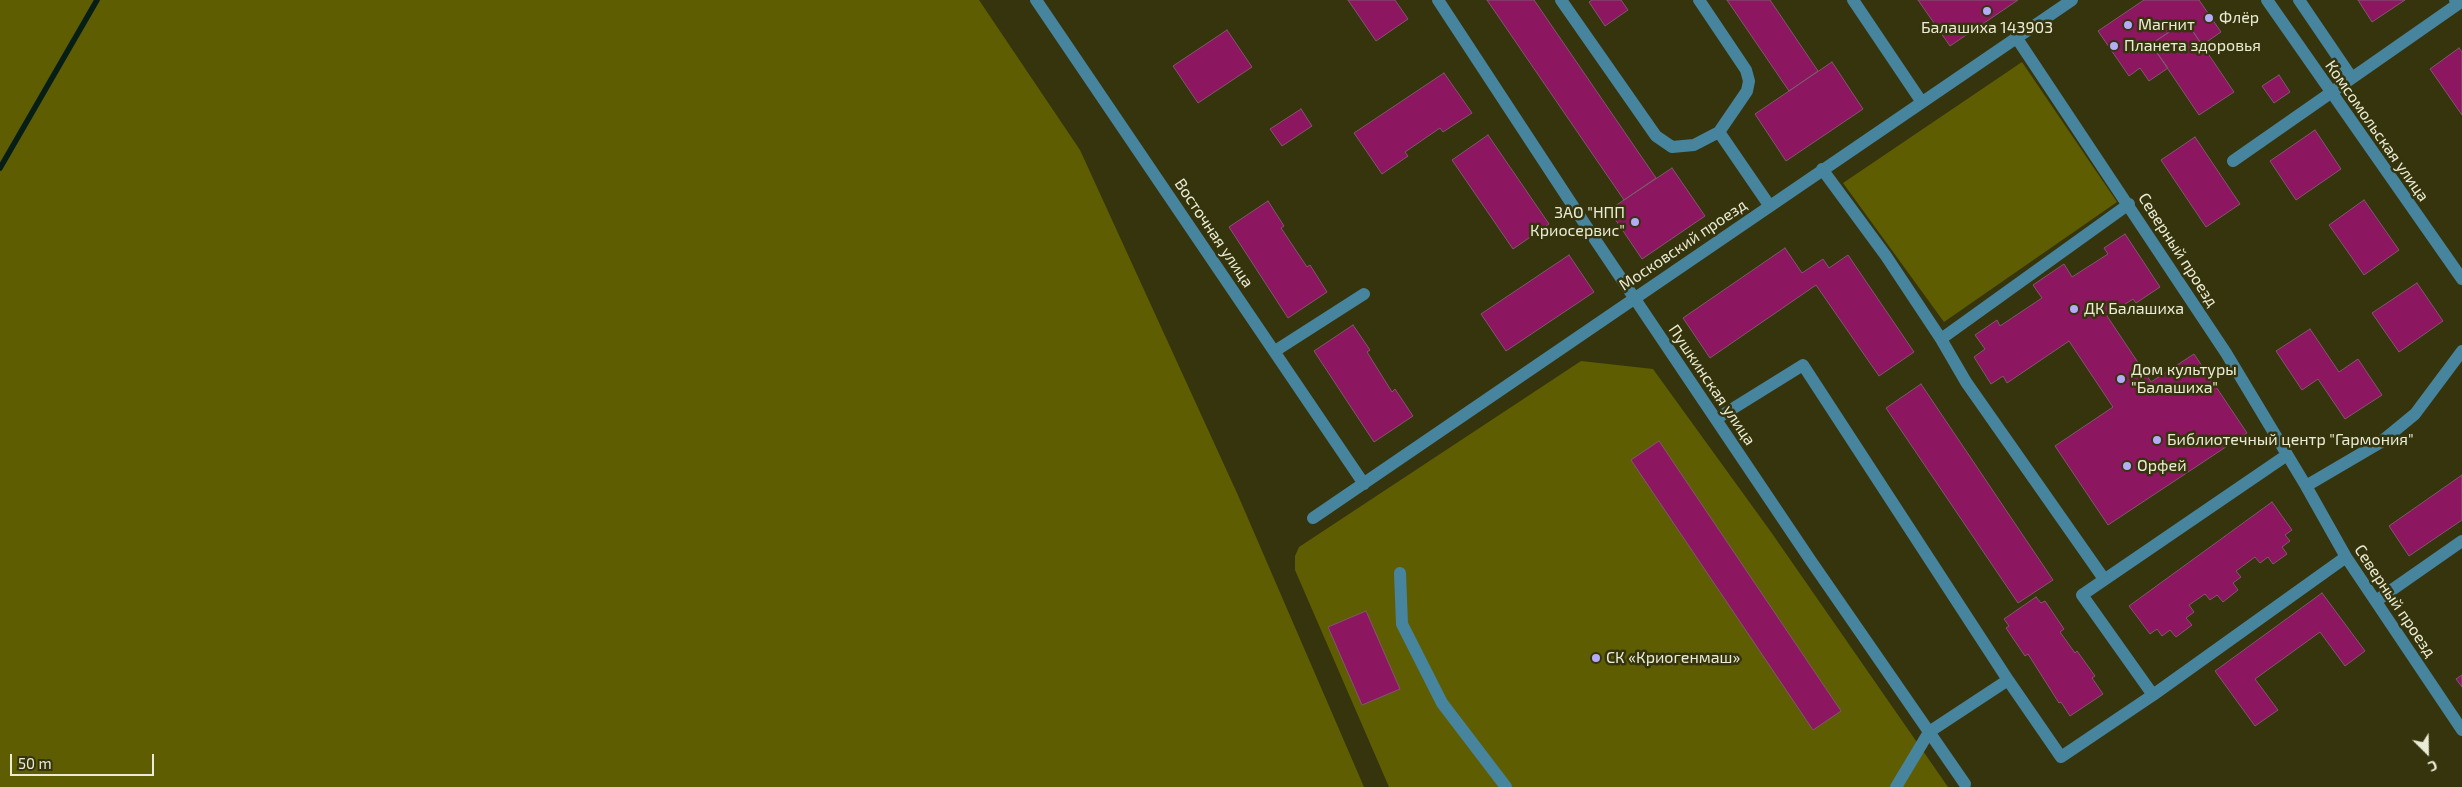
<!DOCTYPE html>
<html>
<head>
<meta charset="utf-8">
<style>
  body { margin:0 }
  #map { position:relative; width:2462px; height:787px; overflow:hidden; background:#35340c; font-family:"Exo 2",sans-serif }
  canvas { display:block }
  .north { position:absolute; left:2402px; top:727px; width:50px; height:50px; -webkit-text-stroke:4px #35340c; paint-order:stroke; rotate:157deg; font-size:14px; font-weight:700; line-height:20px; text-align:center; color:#ebecd6 }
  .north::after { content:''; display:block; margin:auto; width:18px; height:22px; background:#ebecd6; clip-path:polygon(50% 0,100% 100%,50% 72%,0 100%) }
  .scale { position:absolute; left:10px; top:754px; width:144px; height:22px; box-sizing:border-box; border:2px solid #ebecd6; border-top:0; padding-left:6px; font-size:15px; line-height:18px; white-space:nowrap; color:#ebecd6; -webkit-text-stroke:4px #35340c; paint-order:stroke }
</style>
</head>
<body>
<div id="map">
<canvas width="2462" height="787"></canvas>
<div class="north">С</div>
<div class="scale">50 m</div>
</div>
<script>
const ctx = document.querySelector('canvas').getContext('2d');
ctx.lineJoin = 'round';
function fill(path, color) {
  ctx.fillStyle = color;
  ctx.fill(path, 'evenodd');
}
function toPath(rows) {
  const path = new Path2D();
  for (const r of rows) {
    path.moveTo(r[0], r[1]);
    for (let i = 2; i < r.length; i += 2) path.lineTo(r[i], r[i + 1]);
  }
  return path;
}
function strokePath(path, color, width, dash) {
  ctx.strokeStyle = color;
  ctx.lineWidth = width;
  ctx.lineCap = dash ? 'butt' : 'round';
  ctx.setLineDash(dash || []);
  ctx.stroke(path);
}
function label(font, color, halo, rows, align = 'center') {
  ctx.font = font + ' "Exo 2",sans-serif';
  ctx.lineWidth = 5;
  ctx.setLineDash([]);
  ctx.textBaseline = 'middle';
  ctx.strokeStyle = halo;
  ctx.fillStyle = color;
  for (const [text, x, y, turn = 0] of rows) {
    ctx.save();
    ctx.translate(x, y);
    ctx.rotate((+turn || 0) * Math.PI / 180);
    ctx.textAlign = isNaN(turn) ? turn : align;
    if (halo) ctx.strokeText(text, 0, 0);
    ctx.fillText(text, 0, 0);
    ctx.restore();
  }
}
const green = toPath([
  [0,0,979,0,1080,150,1237,493,1364,787,0,787],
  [2022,62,2117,202,1944,322,1843,183],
  [1581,361,1653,369,1771,532,1948,787,1389,787,1295,570,1295,556,1299,547]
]);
const stream = toPath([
  [0,168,97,0]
]);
const building = toPath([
  [1348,0,1395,0,1408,19,1376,41,1348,0],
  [1487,0,1534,0,1656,178,1624,200,1487,0],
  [1592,0,1621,0,1628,10,1605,26,1589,2,1592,0],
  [1727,0,1770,0,1818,71,1789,91,1727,0],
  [1918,0,2018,0,1950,46,1918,0],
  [2144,0,2199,0,2221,32,2202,45,2186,21,2151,44,2168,68,2149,81,2140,68,2129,76,2098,31,2144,0],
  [2358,0,2405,0,2372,22,2358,0],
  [2186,21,2234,92,2199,115,2151,44,2186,21],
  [1227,30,1252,67,1198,103,1173,66,1227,30],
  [2459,48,2462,52,2462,115,2430,69,2459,48],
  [1832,62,1863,109,1786,161,1755,114,1832,62],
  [1444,73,1472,113,1443,132,1440,128,1405,152,1408,156,1382,174,1354,133,1444,73],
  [2279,75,2290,92,2274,103,2262,86,2279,75],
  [1301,109,1312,126,1282,146,1270,129,1301,109],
  [2315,130,2341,169,2296,200,2270,161,2315,130],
  [1488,135,1549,224,1513,249,1452,160,1488,135],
  [2195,137,2240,204,2206,227,2161,160,2195,137],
  [1672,168,1705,216,1642,259,1609,210,1672,168],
  [2364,200,2399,250,2364,275,2329,225,2364,200],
  [1268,201,1284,226,1281,228,1307,267,1310,265,1327,292,1288,318,1229,227,1268,201],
  [2125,234,2160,287,2136,303,2133,299,2107,316,2151,382,2194,354,2247,433,2108,525,2055,446,2113,407,2069,341,2007,383,2003,376,1991,384,1974,357,1985,349,1975,335,1997,320,2000,326,2042,298,2033,285,2064,264,2072,277,2108,254,2104,248,2125,234],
  [1785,248,1802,273,1823,259,1829,268,1848,255,1914,352,1879,376,1816,285,1710,358,1683,318,1785,248],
  [1569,255,1594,292,1506,351,1481,314,1569,255],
  [2417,283,2443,321,2399,352,2372,313,2417,283],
  [1353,325,1370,350,1367,352,1392,392,1395,389,1413,416,1374,442,1314,351,1353,325],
  [2310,329,2339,372,2358,359,2382,395,2345,419,2318,379,2302,390,2276,351,2310,329],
  [1921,384,2053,580,2018,603,1886,408,1921,384],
  [1659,441,1841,711,1813,730,1631,460,1659,441],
  [2462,475,2462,520,2409,556,2389,526,2462,475],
  [2272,502,2292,530,2285,535,2290,541,2282,547,2287,554,2273,564,2268,557,2260,563,2255,557,2236,571,2241,577,2233,583,2238,590,2223,602,2217,595,2210,600,2205,594,2189,605,2194,612,2186,618,2192,625,2176,637,2170,630,2162,636,2157,629,2150,634,2129,606,2272,502],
  [2322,593,2365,651,2345,666,2320,632,2255,679,2278,710,2255,726,2215,671,2322,593],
  [2036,597,2041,603,2045,601,2064,629,2060,632,2075,653,2077,651,2095,676,2092,678,2103,694,2070,716,2061,702,2059,703,2028,654,2025,656,2006,628,2009,626,2004,619,2036,597],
  [1366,611,1400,689,1362,705,1328,627,1366,611],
  [2462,675,2462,687,2456,679,2462,675]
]);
const minor = toPath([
  [1036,0,1364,484],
  [1438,0,1596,241,1811,561,1965,784],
  [1561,0,1656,136,1672,147,1694,145,1719,132,1747,91,1749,81,1746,70,1699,0],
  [1853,0,1921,101],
  [2267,0,2462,279],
  [2299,0,2352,78],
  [2016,37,2226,353,2306,486,2346,557,2462,730],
  [1719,132,1769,205],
  [2233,161,2458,4,2455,0],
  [1822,169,1886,256,1941,339,1966,382,2104,579],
  [1941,339,2129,204],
  [1275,351,1364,294],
  [1716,419,1803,365,2008,680,1929,732,1896,787],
  [2287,455,2082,595,2153,695,2346,557],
  [2306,486,2381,442,2415,414,2462,351],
  [1313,518,2072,0],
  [1400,573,1402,624,1442,703,1506,787],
  [2376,601,2462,541],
  [2008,680,2061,757,2153,695]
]);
const markers = [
  [1987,11,5,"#b4acf9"],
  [2209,18,5,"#b4acf9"],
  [2128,25,5,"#b4acf9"],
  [2114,46,5,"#b4acf9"],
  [1635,222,5,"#b4acf9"],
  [2074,309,5,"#b4acf9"],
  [2121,379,5,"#b4acf9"],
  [2157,440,5,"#b4acf9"],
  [2127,466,5,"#b4acf9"],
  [1596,658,5,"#b4acf9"]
];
const poiNames = [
  ["Флёр",2219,18],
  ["Магнит",2138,25],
  ["Балашиха 143903",1987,28,"center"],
  ["Планета здоровья",2124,46],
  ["ЗАО \"НПП",1625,213,"right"],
  ["Криосервис\"",1625,231,"right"],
  ["ДК Балашиха",2084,309],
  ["Дом культуры",2131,370],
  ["\"Балашиха\"",2131,388],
  ["Библиотечный центр \"Гармония\"",2167,440],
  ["Орфей",2137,466],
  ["СК «Криогенмаш»",1606,658]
];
const streetNames = [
  ["Комсомольская улица",2377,131,55],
  ["Восточная улица",1214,233,56],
  ["Московский проезд",1683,245,-34],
  ["Северный проезд",2178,250,57],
  ["Пушкинская улица",1712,385,56],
  ["Северный проезд",2395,601,56]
];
fill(green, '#5f5d02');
strokePath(stream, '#071e16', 5.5);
fill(building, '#8c1660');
strokePath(building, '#7f596c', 1);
strokePath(minor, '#47849e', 12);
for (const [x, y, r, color] of markers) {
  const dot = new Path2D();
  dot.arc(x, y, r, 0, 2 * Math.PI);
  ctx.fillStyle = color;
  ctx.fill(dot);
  strokePath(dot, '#35340c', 2);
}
label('16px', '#ebecd6', '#35340c', poiNames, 'left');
label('16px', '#ebecd6', '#35340c', streetNames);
</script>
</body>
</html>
